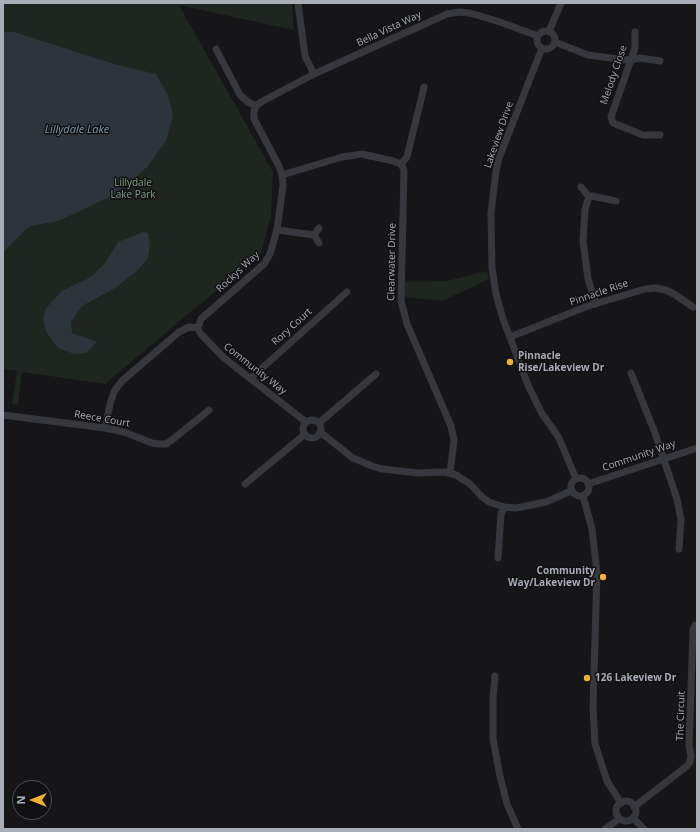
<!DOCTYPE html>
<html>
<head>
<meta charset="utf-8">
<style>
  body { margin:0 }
  #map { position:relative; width:700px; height:832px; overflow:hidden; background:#161618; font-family:"Open Sans",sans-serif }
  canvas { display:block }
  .frame { position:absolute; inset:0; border:4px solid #a8adb8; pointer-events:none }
  .north { position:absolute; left:12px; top:780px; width:40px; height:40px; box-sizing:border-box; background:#111113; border:1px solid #4d4f55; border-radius:50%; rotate:270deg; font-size:11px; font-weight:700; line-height:16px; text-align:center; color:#a8adb8 }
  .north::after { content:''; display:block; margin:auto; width:14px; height:18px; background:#f2b134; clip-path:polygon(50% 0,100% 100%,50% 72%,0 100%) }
</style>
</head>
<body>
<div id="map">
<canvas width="700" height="832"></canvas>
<div class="frame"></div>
<div class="north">N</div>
</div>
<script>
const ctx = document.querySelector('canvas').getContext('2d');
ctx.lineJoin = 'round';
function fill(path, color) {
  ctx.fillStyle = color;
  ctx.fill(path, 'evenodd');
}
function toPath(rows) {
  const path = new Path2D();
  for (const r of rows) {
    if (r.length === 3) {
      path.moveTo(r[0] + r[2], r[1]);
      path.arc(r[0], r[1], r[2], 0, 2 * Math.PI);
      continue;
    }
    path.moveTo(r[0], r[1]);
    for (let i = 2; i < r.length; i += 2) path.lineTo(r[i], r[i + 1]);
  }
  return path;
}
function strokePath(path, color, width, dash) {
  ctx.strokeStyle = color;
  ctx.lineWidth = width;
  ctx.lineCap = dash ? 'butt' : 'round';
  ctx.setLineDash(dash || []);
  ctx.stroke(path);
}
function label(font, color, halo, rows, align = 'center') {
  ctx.font = font + ' "Open Sans",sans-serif';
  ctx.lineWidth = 3;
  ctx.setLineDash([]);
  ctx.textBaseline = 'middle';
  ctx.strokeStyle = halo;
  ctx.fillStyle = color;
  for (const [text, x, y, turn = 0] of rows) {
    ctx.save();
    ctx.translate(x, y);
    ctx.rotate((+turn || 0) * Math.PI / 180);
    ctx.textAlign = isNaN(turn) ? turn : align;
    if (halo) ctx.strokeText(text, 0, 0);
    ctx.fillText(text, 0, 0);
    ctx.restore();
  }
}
const green = toPath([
  [3,3,292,3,294,30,179,5,273,172,271,216,261,253,105,384,22,372,18,405,12,404,17,371,3,369],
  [487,271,489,279,442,301,403,297,401,282,447,281]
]);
const water = toPath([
  [3,32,14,32,114,64,156,74,168,95,173,115,166,141,147,167,118,193,58,221,30,226,3,252],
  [143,232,148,233,150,245,148,258,137,271,115,288,82,306,71,322,72,333,97,342,86,353,74,354,58,348,46,332,43,319,46,308,62,291,91,277,106,262,118,242]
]);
const street = toPath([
  [298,3,305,56,314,74],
  [546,40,9],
  [549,31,561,3],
  [635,32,635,48,611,117,613,123,643,135,660,135],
  [555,42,588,55,618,59,631,60,640,58,660,61],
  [542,48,499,158,496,171,491,213,492,268,496,294,503,319,528,385,541,412,559,438,576,479],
  [256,106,261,102,314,74,447,14,459,12,470,13,500,22,538,36],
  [401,164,407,157,424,87],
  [282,175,342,157,362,154,393,161,401,164,404,170,401,301,407,324,451,426,454,440,450,473],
  [581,187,589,197],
  [589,197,585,209,583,241,588,279,596,304],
  [589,197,592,196,616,201],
  [277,230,314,235],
  [319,243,314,235,319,228],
  [198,328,201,319,264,264,270,254,277,230,283,185,282,175,279,166,254,119,254,112,256,106,248,102,240,95,216,49],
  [198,328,200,333,224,358,306,422],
  [510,337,588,306,645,289,656,288,666,290,674,294,693,307],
  [631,373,655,433,677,499,681,520,679,549],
  [251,378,347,292],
  [3,415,105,428,124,432,152,443,159,444,166,444,172,440,209,410],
  [312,429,9],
  [319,423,376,374],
  [105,428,111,400,115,390,122,381,179,332,189,327,198,328],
  [320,432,353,458,372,466,382,469,418,473,445,472,456,475,470,484,482,497,489,502,504,507,516,508,546,502,571,491],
  [580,487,9],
  [245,484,304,435],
  [588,484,697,448],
  [583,496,592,529,597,573,593,707,595,744,607,781,621,803],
  [498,558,501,514,504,507],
  [495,676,493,698,493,739,500,776,507,804,518,829],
  [626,811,10],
  [634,807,687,766,690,762,691,756,689,746,693,630,695,625,697,625],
  [633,818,644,829],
  [605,829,619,819]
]);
const markers = [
  [510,362,4,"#f2b134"],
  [603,577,4,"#f2b134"],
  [587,678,4,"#f2b134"]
];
const streetNames = [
  ["Bella Vista Way",389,29,-25],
  ["Melody Close",614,75,-71],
  ["Lakeview Drive",499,135,-71],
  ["Clearwater Drive",392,262,-89],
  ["Rockys Way",238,272,-43],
  ["Pinnacle Rise",599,293,-19],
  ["Rory Court",292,327,-42],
  ["Community Way",255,369,38],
  ["Reece Court",102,419,10],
  ["Community Way",639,456,-19],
  ["The Circuit",681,716,-88]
];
const parkNames = [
  ["Lillydale",133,183],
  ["Lake Park",133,195]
];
const poiNames = [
  ["Pinnacle",518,356],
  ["Rise/Lakeview Dr",518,368],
  ["Community",595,571,"right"],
  ["Way/Lakeview Dr",595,583,"right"],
  ["126 Lakeview Dr",595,678]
];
const waterNames = [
  ["Lillydale Lake",77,130]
];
fill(green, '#1e261f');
fill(water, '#2c353c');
strokePath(street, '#37383d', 7);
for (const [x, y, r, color] of markers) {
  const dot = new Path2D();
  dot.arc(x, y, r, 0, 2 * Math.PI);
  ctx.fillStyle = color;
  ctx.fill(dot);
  strokePath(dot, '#111113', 1.5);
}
label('10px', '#a8adb8', '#111113', streetNames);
label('10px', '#7fa381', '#111113', parkNames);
label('bold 10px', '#a8adb8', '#111113', poiNames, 'left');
label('italic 11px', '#7f9bb3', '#111113', waterNames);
</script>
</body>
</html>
